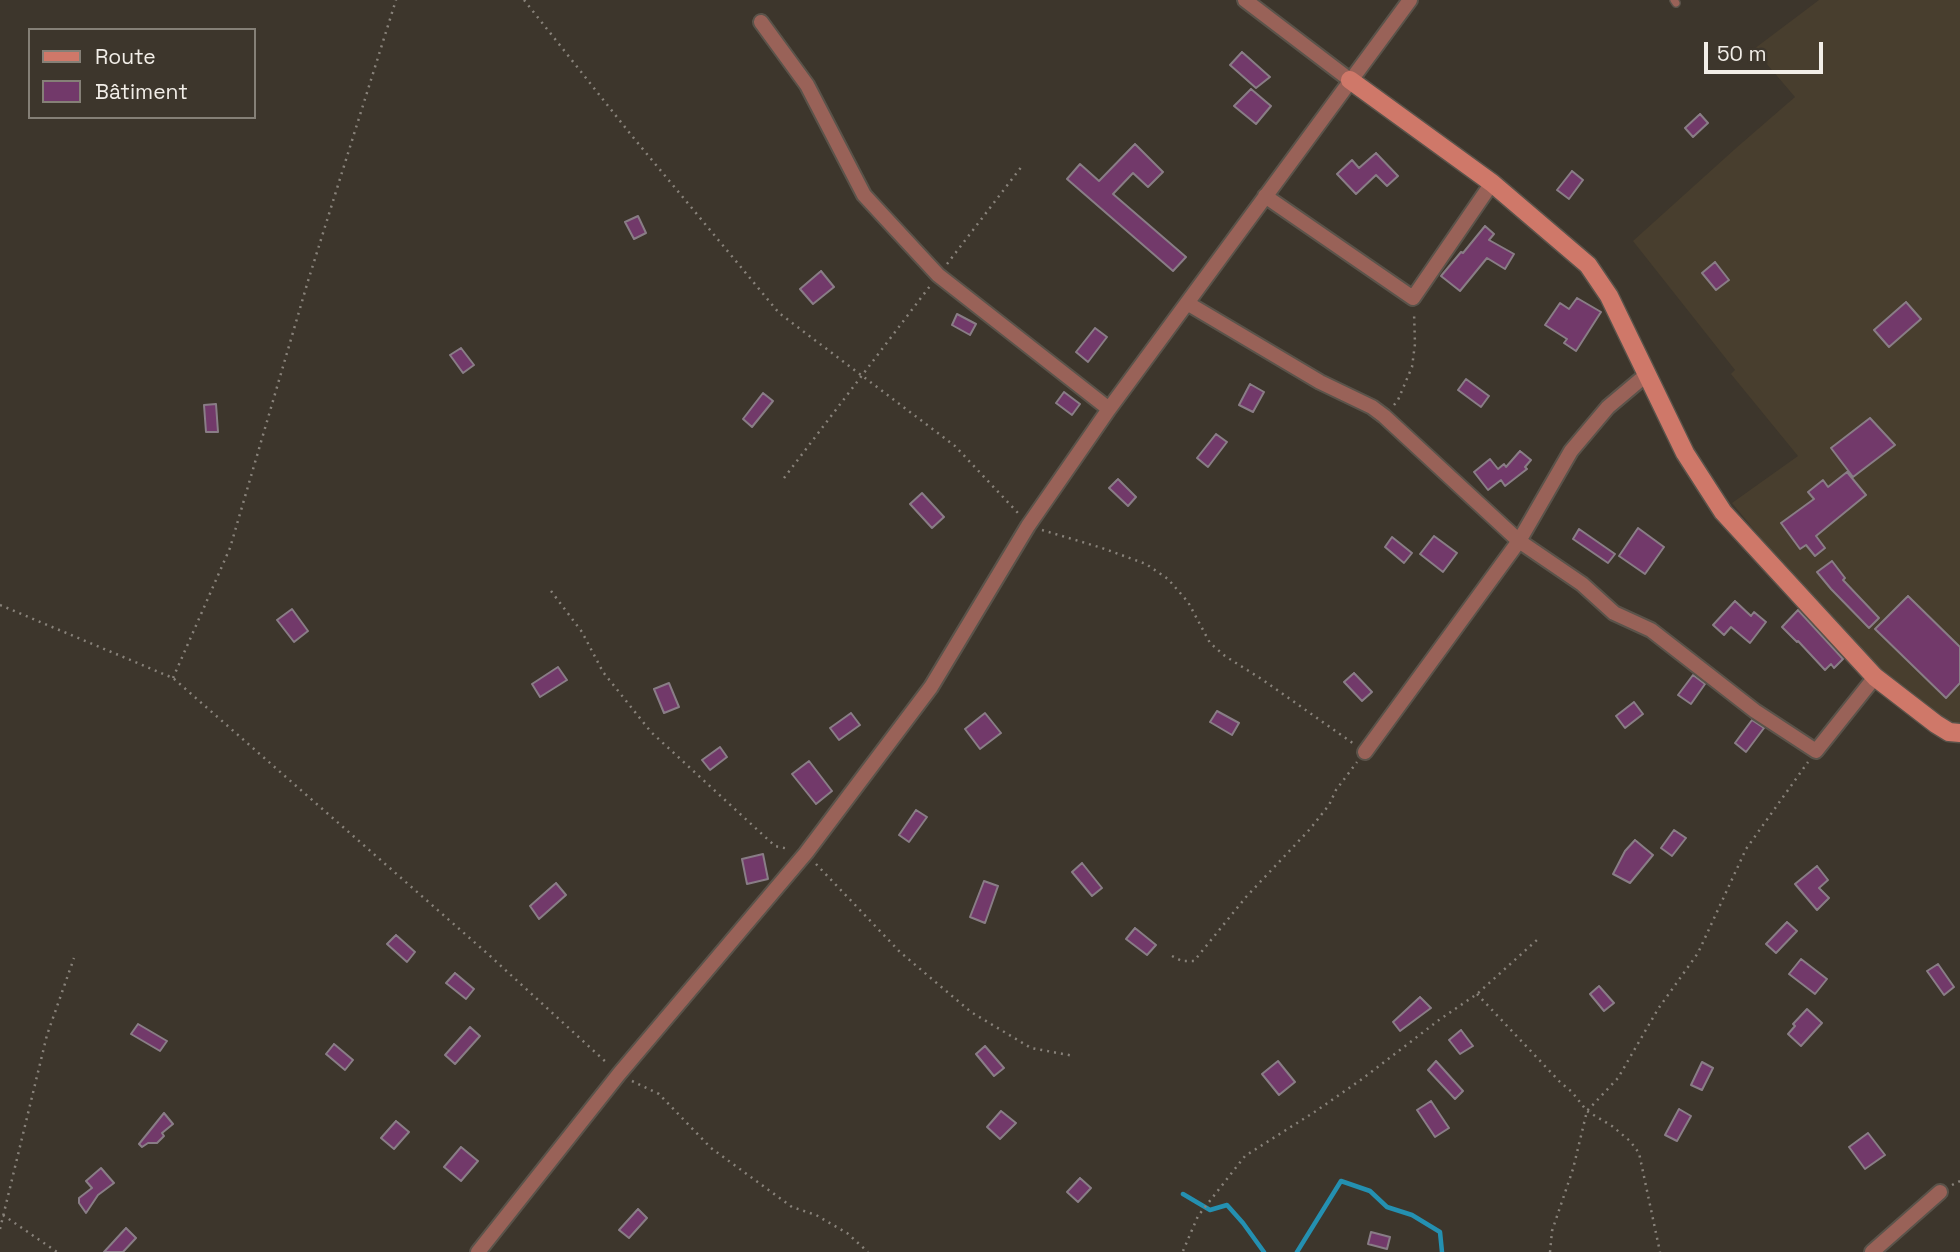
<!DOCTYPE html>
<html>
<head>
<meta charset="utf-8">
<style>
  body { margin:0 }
  #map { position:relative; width:1960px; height:1252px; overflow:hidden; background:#3d362c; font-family:"Space Grotesk",sans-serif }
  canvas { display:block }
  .legend { position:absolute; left:28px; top:28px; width:228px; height:91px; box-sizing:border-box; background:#3d362c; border:2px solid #858077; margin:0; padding:9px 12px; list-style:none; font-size:21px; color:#f2eee8 }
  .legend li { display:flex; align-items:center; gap:14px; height:35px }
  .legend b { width:35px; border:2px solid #858077 }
  .scale { position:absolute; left:1704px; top:42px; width:119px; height:32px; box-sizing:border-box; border:4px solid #f2eee8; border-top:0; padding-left:9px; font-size:21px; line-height:24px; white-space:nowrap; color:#f2eee8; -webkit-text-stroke:5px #3d362c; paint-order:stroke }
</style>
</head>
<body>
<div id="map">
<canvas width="1960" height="1252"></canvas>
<ul class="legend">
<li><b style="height:9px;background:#cf7869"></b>Route</li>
<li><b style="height:19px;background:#72396a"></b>Bâtiment</li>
</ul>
<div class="scale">50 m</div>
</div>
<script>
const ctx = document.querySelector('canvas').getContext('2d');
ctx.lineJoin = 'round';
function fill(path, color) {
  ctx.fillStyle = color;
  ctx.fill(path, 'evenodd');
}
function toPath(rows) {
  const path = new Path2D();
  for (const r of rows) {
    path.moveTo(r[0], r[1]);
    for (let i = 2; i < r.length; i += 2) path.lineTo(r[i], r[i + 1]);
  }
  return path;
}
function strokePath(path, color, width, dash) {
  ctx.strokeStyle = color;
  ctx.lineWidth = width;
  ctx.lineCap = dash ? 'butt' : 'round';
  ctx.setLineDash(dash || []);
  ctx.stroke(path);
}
const built = toPath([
  [1819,0,1960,0,1960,723,1954,724,1942,720,1879,669,1810,598,1732,503,1798,456,1731,374,1735,370,1633,241,1735,149,1795,97,1754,49]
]);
const stream = toPath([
  [1183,1194,1210,1210,1227,1205,1243,1223,1264,1252],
  [1297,1252,1341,1181,1370,1191,1387,1207,1412,1215,1440,1232,1442,1252]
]);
const building = toPath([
  [1242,52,1270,77,1256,88,1230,65,1242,52],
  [1251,89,1271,106,1256,124,1234,106,1251,89],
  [1700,114,1708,123,1693,137,1685,128,1700,114],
  [1135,144,1163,172,1148,187,1133,173,1113,194,1186,257,1173,271,1067,179,1080,164,1099,181,1135,144],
  [1376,153,1398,176,1387,186,1376,175,1356,194,1337,174,1352,160,1359,168,1376,153],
  [1572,171,1583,180,1569,199,1557,190,1572,171],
  [638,216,646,233,634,239,625,222,638,216],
  [1485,226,1494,234,1489,240,1514,254,1505,269,1487,258,1460,291,1441,276,1461,252,1463,253,1485,226],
  [1715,262,1729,280,1716,290,1702,273,1715,262],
  [821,271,834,287,813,304,800,289,821,271],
  [1577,298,1601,312,1576,351,1564,343,1567,339,1545,325,1560,303,1569,309,1577,298],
  [1906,302,1921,319,1889,347,1874,330,1906,302],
  [957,314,976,324,970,335,952,325,957,314],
  [1095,328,1107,337,1088,362,1076,352,1095,328],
  [461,348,474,365,463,373,450,355,461,348],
  [1466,379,1489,396,1481,407,1458,390,1466,379],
  [1250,384,1264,392,1253,412,1239,405,1250,384],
  [1064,392,1080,404,1072,415,1056,403,1064,392],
  [763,393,773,401,752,427,743,419,763,393],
  [216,404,218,432,206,432,204,405,216,404],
  [1870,418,1895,445,1853,477,1831,448,1870,418],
  [1216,434,1227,442,1208,467,1197,458,1216,434],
  [1520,451,1531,460,1525,467,1527,469,1505,486,1501,480,1488,490,1474,472,1490,459,1498,469,1504,464,1506,467,1520,451],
  [1847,472,1866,495,1816,536,1825,548,1815,556,1806,545,1800,549,1781,523,1814,499,1808,492,1823,480,1828,487,1847,472],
  [1118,479,1136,497,1128,506,1109,488,1118,479],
  [922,493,944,517,932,528,910,504,922,493],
  [1638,528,1664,547,1645,574,1619,556,1638,528],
  [1579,529,1615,554,1608,563,1573,539,1579,529],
  [1434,536,1457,553,1443,572,1420,554,1434,536],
  [1392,537,1412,553,1404,563,1385,547,1392,537],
  [1832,561,1845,578,1843,580,1879,618,1869,628,1831,589,1817,572,1832,561],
  [1908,596,1960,647,1960,683,1946,698,1875,629,1908,596],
  [1735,601,1751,616,1754,612,1766,622,1750,643,1731,627,1724,635,1713,625,1735,601],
  [292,609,308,631,294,642,277,620,292,609],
  [1798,610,1843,659,1834,668,1831,664,1825,670,1798,641,1797,642,1782,627,1798,610],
  [558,667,567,680,540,697,532,684,558,667],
  [1354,673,1372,692,1362,701,1344,682,1354,673],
  [1693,675,1705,684,1691,704,1678,695,1693,675],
  [669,683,679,707,664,713,654,689,669,683],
  [1634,702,1643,714,1625,728,1616,716,1634,702],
  [1217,711,1239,723,1232,735,1210,722,1217,711],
  [851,713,860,725,839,740,830,728,851,713],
  [985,713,1001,733,980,749,965,729,985,713],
  [1752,720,1764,728,1746,752,1735,743,1752,720],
  [720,747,727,757,710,770,702,760,720,747],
  [809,761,832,791,816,804,792,774,809,761],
  [916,810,927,817,909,842,899,835,916,810],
  [1674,830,1686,838,1672,856,1661,848,1674,830],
  [1635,840,1653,855,1630,883,1613,874,1625,851,1635,840],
  [763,854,768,879,747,884,742,859,763,854],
  [1082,863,1102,888,1092,896,1072,872,1082,863],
  [1817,866,1828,880,1819,888,1829,898,1817,910,1795,884,1817,866],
  [984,881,998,886,985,923,970,917,984,881],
  [556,883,566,895,539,919,530,906,556,883],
  [1787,922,1797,931,1776,953,1766,944,1787,922],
  [1135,928,1156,945,1147,955,1126,939,1135,928],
  [396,935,415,952,407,962,387,944,396,935],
  [1801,959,1827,979,1815,994,1789,974,1801,959],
  [1938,964,1954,987,1944,995,1927,971,1938,964],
  [455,973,474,989,466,999,446,983,455,973],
  [1599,986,1614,1003,1604,1011,1590,994,1599,986],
  [1420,997,1431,1008,1400,1031,1393,1022,1420,997],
  [1807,1009,1822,1023,1801,1046,1788,1034,1795,1026,1793,1024,1807,1009],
  [138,1024,167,1041,160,1051,131,1034,138,1024],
  [470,1027,480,1036,455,1064,445,1055,470,1027],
  [1461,1030,1473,1046,1460,1054,1449,1040,1461,1030],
  [334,1044,353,1060,345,1070,326,1054,334,1044],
  [985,1046,1004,1068,994,1076,976,1054,985,1046],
  [1278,1061,1295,1082,1279,1095,1262,1074,1278,1061],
  [1436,1061,1463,1091,1455,1099,1428,1070,1436,1061],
  [1702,1062,1713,1068,1702,1090,1691,1085,1702,1062],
  [1431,1101,1449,1128,1435,1137,1417,1110,1431,1101],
  [1679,1109,1691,1116,1677,1141,1665,1135,1679,1109],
  [1001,1111,1016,1123,1000,1139,987,1127,1001,1111],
  [164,1113,173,1124,162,1133,164,1136,157,1143,148,1143,142,1147,139,1144,164,1113],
  [396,1121,409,1132,394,1149,381,1138,396,1121],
  [1868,1133,1885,1155,1865,1169,1849,1147,1868,1133],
  [461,1147,478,1161,461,1181,444,1167,461,1147],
  [101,1168,114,1183,98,1195,86,1213,79,1203,79,1198,92,1188,86,1181,101,1168],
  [1080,1178,1091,1188,1078,1202,1067,1192,1080,1178],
  [638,1209,647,1218,629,1238,619,1230,638,1209],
  [126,1228,136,1238,123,1252,104,1252,126,1228],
  [1371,1232,1390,1237,1387,1249,1368,1244,1371,1232]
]);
const path = toPath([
  [524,0,632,136,779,313,955,446,1018,513],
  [947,264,1022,166],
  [1394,405,1398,400,1412,367,1415,344,1414,312],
  [784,478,930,286],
  [1042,530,1102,548,1146,564,1168,579,1188,602,1210,643,1225,656,1263,680,1354,744],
  [551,591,582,632,603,672,651,732,775,846,789,849],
  [0,605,173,678,489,955,607,1063],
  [173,678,230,548,308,281,396,0],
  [816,864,900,952,971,1012,1031,1048,1074,1056],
  [1172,956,1182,961,1194,961,1246,897,1310,829,1329,805,1336,790,1357,762],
  [1477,994,1560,1082,1572,1092,1587,1111,1612,1126,1630,1141,1639,1153,1660,1252],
  [632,1081,659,1094,711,1148,792,1207,816,1215,847,1233,868,1252],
  [1952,1185,1960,1181],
  [3,1215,57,1252],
  [0,1229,47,1035,74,958],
  [1183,1251,1198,1216,1245,1156,1316,1111,1362,1079,1439,1020,1477,994,1538,939],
  [1550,1252,1552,1231,1573,1169,1587,1111,1618,1078,1658,1009,1698,953,1746,849,1808,762]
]);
const lane = toPath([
  [1674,0,1676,3]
]);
const street = toPath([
  [1245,0,1350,80],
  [761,22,807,85,864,195,938,275,1109,409],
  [1265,196,1413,298,1492,183],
  [1187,303,1320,382,1372,407,1384,416,1519,541,1582,584,1614,613,1651,630,1755,711,1816,751,1875,677],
  [1365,752,1519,541,1571,451,1608,407,1646,375],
  [478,1252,619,1074,806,853,931,687,1028,526,1109,409,1410,0],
  [1872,1252,1940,1192]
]);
const secondary = toPath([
  [1350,80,1492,183,1588,265,1609,296,1685,453,1723,512,1875,677,1936,724,1949,732,1960,733]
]);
fill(built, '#483e2e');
strokePath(stream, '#2490b1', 4.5);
fill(building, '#72396a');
strokePath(building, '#897d86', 2);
strokePath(lane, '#5a534a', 10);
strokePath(street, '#5a534a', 18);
strokePath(secondary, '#5a534a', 21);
strokePath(path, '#88827a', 2.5, [2, 5]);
strokePath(lane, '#996258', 7);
strokePath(street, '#996258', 14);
strokePath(secondary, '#cf7869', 18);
</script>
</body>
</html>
